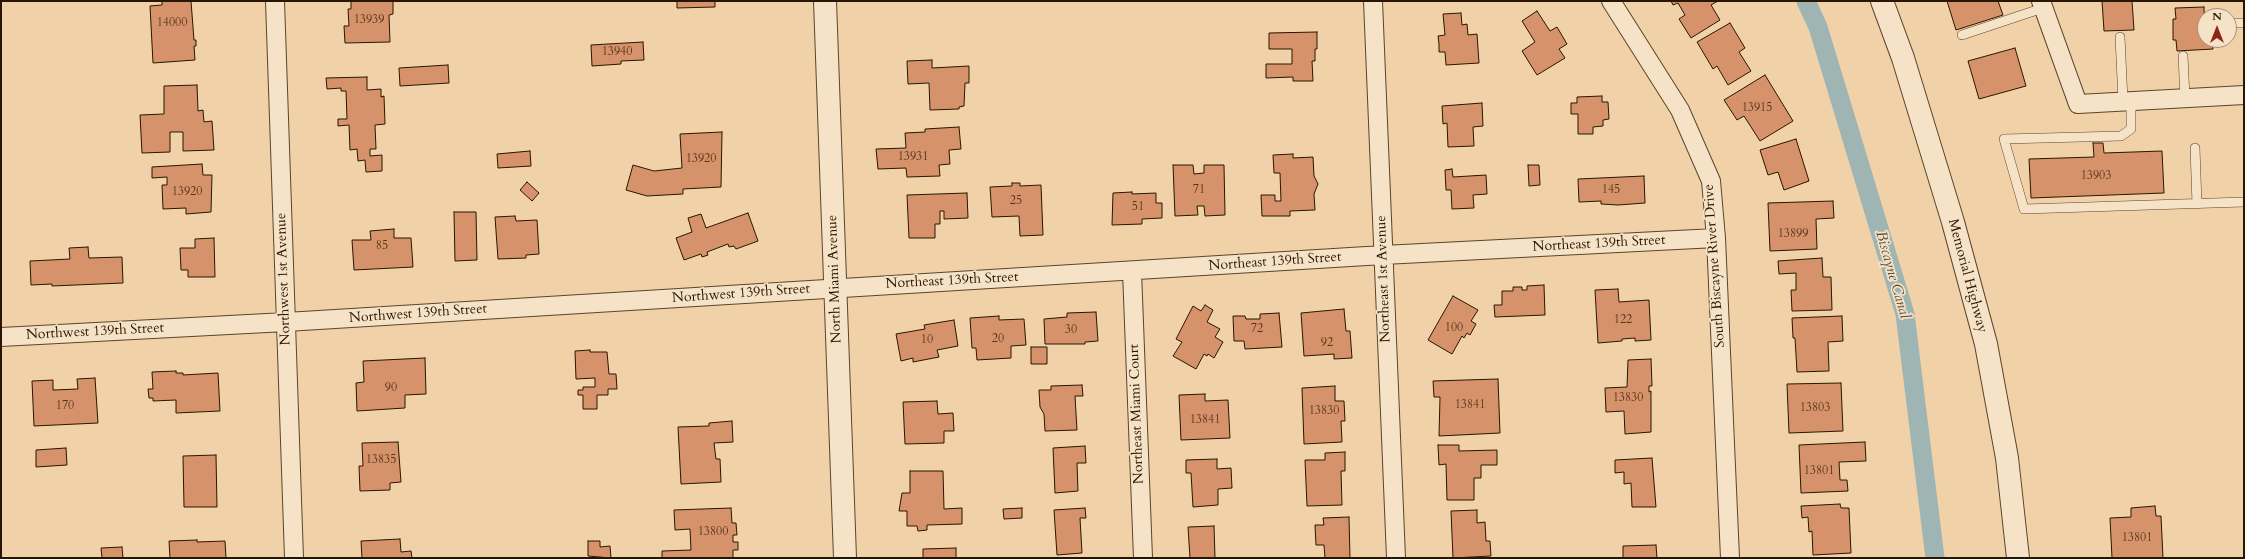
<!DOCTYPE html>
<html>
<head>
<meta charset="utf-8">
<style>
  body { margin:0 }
  #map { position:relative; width:2245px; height:559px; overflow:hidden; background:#f1d2a8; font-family:Cardo,serif }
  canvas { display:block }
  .frame { position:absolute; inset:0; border:2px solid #281600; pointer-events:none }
  .north { position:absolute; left:2197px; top:8px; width:40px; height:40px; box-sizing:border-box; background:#f6e2c6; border:1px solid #a49077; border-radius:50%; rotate:0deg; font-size:11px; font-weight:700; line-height:16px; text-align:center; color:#281600 }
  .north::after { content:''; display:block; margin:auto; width:14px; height:18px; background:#8f2418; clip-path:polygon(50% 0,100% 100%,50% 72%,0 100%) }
</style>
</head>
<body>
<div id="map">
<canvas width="2245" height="559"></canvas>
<div class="frame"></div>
<div class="north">N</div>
</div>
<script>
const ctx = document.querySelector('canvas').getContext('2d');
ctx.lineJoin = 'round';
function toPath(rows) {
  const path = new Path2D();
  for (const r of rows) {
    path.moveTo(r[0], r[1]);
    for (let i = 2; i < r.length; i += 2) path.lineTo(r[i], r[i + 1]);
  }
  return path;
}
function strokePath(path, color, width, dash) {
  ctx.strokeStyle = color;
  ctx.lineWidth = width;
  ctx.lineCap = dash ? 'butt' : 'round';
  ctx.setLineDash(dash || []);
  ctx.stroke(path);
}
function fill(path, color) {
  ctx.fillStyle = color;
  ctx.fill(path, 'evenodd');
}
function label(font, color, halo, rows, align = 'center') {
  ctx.font = font + ' Cardo,serif';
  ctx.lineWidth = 3.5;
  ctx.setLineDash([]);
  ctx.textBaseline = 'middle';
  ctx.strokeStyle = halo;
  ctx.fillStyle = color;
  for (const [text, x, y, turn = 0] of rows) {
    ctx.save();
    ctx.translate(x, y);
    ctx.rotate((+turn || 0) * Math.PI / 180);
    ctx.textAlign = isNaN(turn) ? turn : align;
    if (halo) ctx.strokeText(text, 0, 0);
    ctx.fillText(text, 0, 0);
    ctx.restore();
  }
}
const canal = toPath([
  [1806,1,1818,27,1905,314,1935,558]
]);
const building = toPath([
  [162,1,191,1,194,40,196,40,196,46,194,46,195,60,153,63,150,6,162,5,162,1],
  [351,1,393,1,393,14,389,15,390,42,345,43,344,26,349,26,348,9,351,9,351,1],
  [677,1,715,1,715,7,677,8,677,1],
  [1671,1,1718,1,1711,5,1720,20,1691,38,1679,19,1685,15,1678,3,1673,5,1671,1],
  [1947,1,1998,1,2003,15,1956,30,1947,1],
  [2102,1,2132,1,2134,30,2104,31,2102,1],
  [2204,7,2205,40,2213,40,2213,49,2177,51,2176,40,2173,40,2173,19,2176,19,2175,8,2204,7],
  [1537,11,1550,31,1557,27,1567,44,1559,49,1565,58,1537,75,1522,51,1535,42,1522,21,1537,11],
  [1461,13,1462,25,1467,24,1468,35,1477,34,1479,63,1446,65,1445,52,1439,52,1439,44,1438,36,1445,35,1443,14,1461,13],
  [1730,23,1745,48,1739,52,1751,71,1728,85,1717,66,1713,69,1697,42,1730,23],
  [1317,32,1317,49,1315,49,1315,61,1312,61,1313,81,1293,81,1293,77,1266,78,1266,64,1292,64,1292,49,1269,49,1269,33,1317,32],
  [643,42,644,60,621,61,621,64,592,66,591,45,643,42],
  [2015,48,2026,86,1979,99,1968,61,2015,48],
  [932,60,932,68,969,66,969,83,965,83,964,106,959,107,959,109,930,110,929,83,908,84,907,61,932,60],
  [448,65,449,83,400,86,399,68,448,65],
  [1765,75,1793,121,1760,141,1744,116,1737,120,1724,100,1765,75],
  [367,77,367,90,381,89,381,97,384,96,385,124,375,125,376,149,370,149,370,156,382,155,382,171,366,172,365,160,358,161,357,149,350,150,349,125,338,126,338,119,347,119,346,91,341,91,341,88,327,89,326,78,367,77],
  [197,85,198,111,203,110,204,122,212,121,214,150,183,151,183,132,170,132,170,152,142,153,140,115,164,114,164,86,197,85],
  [1602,96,1602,102,1608,102,1609,119,1603,120,1603,126,1593,127,1593,134,1578,134,1578,114,1571,114,1571,103,1577,103,1577,97,1602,96],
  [1482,103,1483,126,1473,127,1474,146,1448,147,1447,123,1443,124,1442,106,1482,103],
  [959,127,961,149,949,150,950,164,939,165,940,176,907,177,906,168,878,169,876,149,906,148,905,133,925,132,925,129,959,127],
  [722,132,721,187,683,189,683,194,647,196,626,190,633,165,654,171,682,168,680,134,722,132],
  [1796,139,1809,181,1784,190,1778,172,1768,175,1760,150,1796,139],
  [2093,143,2103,143,2104,153,2162,151,2164,193,2031,198,2029,159,2094,157,2093,143],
  [530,151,531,166,498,168,497,154,530,151],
  [1293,154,1293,158,1313,157,1314,176,1318,184,1314,194,1315,210,1290,211,1290,216,1262,216,1261,195,1275,195,1275,201,1281,201,1280,173,1274,173,1273,155,1293,154],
  [202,164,203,175,212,175,211,212,186,214,186,208,163,209,162,185,167,185,167,177,152,178,152,167,202,164],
  [1173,165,1193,165,1194,174,1204,173,1204,165,1224,165,1225,215,1205,216,1204,206,1197,206,1198,215,1175,216,1173,165],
  [1528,165,1539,165,1540,185,1529,186,1528,165],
  [1452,169,1453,177,1486,175,1487,194,1473,195,1474,208,1452,209,1451,190,1446,190,1445,170,1452,169],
  [1644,176,1645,203,1618,205,1601,204,1601,201,1579,202,1578,179,1644,176],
  [527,182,539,193,532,201,520,190,527,182],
  [1012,183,1020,183,1020,186,1041,185,1043,235,1020,236,1019,216,992,217,990,187,1012,186,1012,183],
  [1132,192,1132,194,1156,193,1156,203,1162,203,1162,218,1142,219,1142,224,1112,225,1113,193,1132,192],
  [967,193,968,218,944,219,944,211,940,211,940,224,935,224,935,238,909,238,907,195,967,193],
  [1833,201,1834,218,1816,219,1817,249,1770,251,1768,203,1833,201],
  [454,212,476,212,477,260,455,261,454,212],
  [748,213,758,241,736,249,734,246,729,247,728,244,707,252,708,255,702,257,701,254,684,260,676,238,692,232,688,218,701,214,706,228,748,213],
  [515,216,516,221,537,220,539,254,526,255,526,258,498,259,495,217,515,216],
  [394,229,394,238,411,238,413,267,354,270,352,240,371,240,370,231,394,229],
  [214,238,215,277,188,277,188,270,181,270,180,248,195,248,195,239,214,238],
  [88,247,89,258,122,257,123,283,52,286,52,284,31,285,30,261,70,259,69,248,88,247],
  [1822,258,1823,277,1831,277,1832,310,1792,311,1791,290,1796,290,1796,273,1779,274,1778,261,1822,258],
  [1544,285,1545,315,1495,317,1494,305,1502,305,1502,291,1513,291,1513,287,1522,287,1522,290,1527,290,1527,286,1544,285],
  [1618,289,1619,302,1649,300,1651,340,1635,341,1635,338,1622,339,1622,341,1598,343,1595,290,1618,289],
  [1453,296,1478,310,1471,321,1476,324,1470,335,1467,333,1464,338,1462,336,1452,354,1428,340,1453,296],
  [1205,305,1213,310,1207,322,1220,329,1215,337,1223,342,1214,358,1208,354,1207,356,1204,354,1196,369,1173,356,1182,342,1176,339,1193,306,1201,311,1205,305],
  [1344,309,1346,331,1350,331,1352,358,1334,359,1334,354,1304,356,1301,313,1344,309],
  [1096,312,1098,341,1085,342,1085,344,1045,344,1044,319,1067,317,1067,313,1096,312],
  [1279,313,1282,347,1245,349,1244,341,1234,341,1233,316,1245,316,1246,319,1260,319,1260,314,1279,313],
  [999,316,999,320,1024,319,1026,345,1011,346,1011,358,977,360,976,348,972,348,970,318,999,316],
  [1842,316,1843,341,1828,342,1829,371,1797,372,1795,338,1793,338,1792,318,1842,316],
  [954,320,958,346,937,350,939,357,913,362,913,358,901,361,896,334,925,329,924,325,954,320],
  [1031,347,1047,347,1047,364,1031,364,1031,347],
  [590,350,590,352,607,352,609,374,616,374,617,389,608,389,608,395,597,395,597,409,583,409,583,395,578,395,578,390,583,390,583,387,595,387,595,378,576,379,575,351,590,350],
  [425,358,426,394,405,395,405,408,357,411,356,383,364,382,363,361,425,358],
  [1651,359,1652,386,1649,386,1649,392,1651,391,1651,432,1625,434,1624,411,1606,412,1605,388,1627,387,1628,360,1651,359],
  [176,371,176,373,183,373,183,375,218,373,220,411,176,413,176,400,153,401,153,398,149,398,148,389,153,389,152,372,176,371],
  [95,378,98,423,34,426,32,381,53,380,53,390,78,389,77,379,95,378],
  [1498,379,1500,433,1439,436,1440,397,1434,397,1433,381,1498,379],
  [1841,383,1843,431,1789,433,1787,384,1841,383],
  [1082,385,1083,396,1075,396,1077,430,1045,431,1044,414,1040,407,1039,390,1051,390,1051,386,1082,385],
  [1335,386,1335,401,1344,401,1345,421,1341,421,1342,442,1304,444,1302,388,1335,386],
  [1205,394,1205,401,1228,400,1230,438,1181,440,1179,395,1205,394],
  [937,401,938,414,953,413,954,431,944,431,944,443,905,444,903,402,937,401],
  [732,421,733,442,714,443,716,459,720,459,721,482,681,484,678,427,709,426,709,423,732,421],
  [398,442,401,482,390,483,390,490,360,491,359,466,363,466,362,443,398,442],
  [1865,442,1866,461,1839,462,1840,480,1847,480,1848,491,1801,493,1799,445,1865,442],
  [1438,445,1459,445,1459,451,1497,450,1497,465,1481,465,1481,478,1474,478,1474,500,1447,500,1446,464,1439,465,1438,445],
  [1085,446,1086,463,1077,463,1078,491,1055,493,1053,448,1085,446],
  [66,448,67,465,36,467,36,450,66,448],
  [1345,452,1345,471,1341,471,1342,505,1307,506,1305,460,1325,460,1325,453,1345,452],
  [216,455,217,507,184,507,183,456,216,455],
  [1652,458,1656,507,1632,507,1631,483,1624,484,1624,472,1615,473,1615,460,1652,458],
  [1217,459,1217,469,1231,468,1232,488,1218,489,1218,505,1193,507,1191,473,1186,473,1186,460,1217,459],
  [910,471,943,471,944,509,962,508,962,524,927,525,927,530,918,531,917,526,907,526,907,511,899,511,902,493,910,493,910,471],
  [1840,504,1841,508,1849,508,1851,553,1813,555,1812,531,1809,532,1808,517,1802,518,1801,506,1840,504],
  [2155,506,2156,516,2161,516,2163,558,2112,558,2110,518,2131,517,2131,508,2155,506],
  [731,508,732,523,736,523,737,535,733,535,733,542,738,542,738,550,733,550,733,558,739,558,662,558,662,551,691,550,690,529,675,530,674,510,731,508],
  [1022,508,1022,518,1004,519,1003,509,1022,508],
  [1085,508,1086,518,1080,518,1082,553,1057,555,1054,510,1085,508],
  [1477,510,1477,523,1485,522,1486,541,1490,541,1491,556,1453,558,1451,511,1477,510],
  [1349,517,1350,558,1325,558,1324,545,1316,545,1315,525,1324,525,1323,518,1349,517],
  [1214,526,1215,558,1190,558,1188,527,1214,526],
  [400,539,401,552,411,551,412,558,362,558,361,541,400,539],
  [197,540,197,542,225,541,226,558,170,558,169,541,197,540],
  [588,541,600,541,600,547,610,546,611,558,588,556,588,541],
  [1656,545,1657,558,1623,558,1623,546,1656,545],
  [122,547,123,558,102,558,101,548,122,547],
  [956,548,956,558,923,558,923,549,956,548]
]);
const service = toPath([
  [2229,23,2244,23],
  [1962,35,2043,8],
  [2120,37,2123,101],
  [2183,56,2185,98],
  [2131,101,2131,129,2121,136,2004,139,2024,209,2244,202],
  [2195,148,2197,204]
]);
const minor = toPath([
  [275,1,294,558],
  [1373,1,1396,558],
  [1611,1,1680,110,1711,181,1716,238,1730,558],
  [2041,1,2078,104,2244,95],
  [1132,271,1143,558],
  [1,337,286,322,1383,255,1716,238]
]);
const tertiary = toPath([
  [825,1,845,558],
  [1882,1,1903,58,1953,222,1986,344,2007,458,2018,558]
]);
const numberNames = [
  ["13939",369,20],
  ["14000",172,23],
  ["13940",617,52],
  ["13915",1757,108],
  ["13931",913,157],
  ["13920",701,159],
  ["13903",2096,176],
  ["71",1199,190],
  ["145",1611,190],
  ["13920",187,192],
  ["25",1016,201],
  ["51",1138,207],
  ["13899",1793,234],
  ["85",382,246],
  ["122",1623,320],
  ["100",1454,328],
  ["72",1257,329],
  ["30",1071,330],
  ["20",998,339],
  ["10",927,340],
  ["92",1327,343],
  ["90",391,388],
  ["13830",1628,398],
  ["13841",1470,405],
  ["170",65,406],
  ["13803",1815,408],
  ["13830",1324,411],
  ["13841",1205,420],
  ["13835",381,460],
  ["13801",1819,471],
  ["13800",713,532],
  ["13801",2137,538]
];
const streetNames = [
  ["Northeast 139th Street",1599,244,-3],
  ["Northeast 139th Street",1275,262,-4],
  ["South Biscayne River Drive",1715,266,-94],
  ["Memorial Highway",1967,276,75],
  ["Northwest 1st Avenue",284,279,-92],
  ["North Miami Avenue",835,279,-92],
  ["Northeast 1st Avenue",1384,279,-92],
  ["Northeast 139th Street",952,281,-3],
  ["Northwest 139th Street",741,294,-4],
  ["Northwest 139th Street",418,314,-4],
  ["Northwest 139th Street",95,332,-3],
  ["Northeast Miami Court",1137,414,-92]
];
const waterNames = [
  ["Biscayne Canal",1892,275,74]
];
strokePath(canal, '#9fb5b3', 19);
fill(building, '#d6926a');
strokePath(building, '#281600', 1);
strokePath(service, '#5a452a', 10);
strokePath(minor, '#5a452a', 20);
strokePath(tertiary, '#5a452a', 24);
strokePath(service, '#f6e2c6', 9);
strokePath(minor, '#f6e2c6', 18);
strokePath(tertiary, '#f6e2c6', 22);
label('12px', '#54351a', null, numberNames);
label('14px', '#281600', '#f6e2c6', streetNames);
label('italic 15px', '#524e3f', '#f6e2c6', waterNames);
</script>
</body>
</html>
